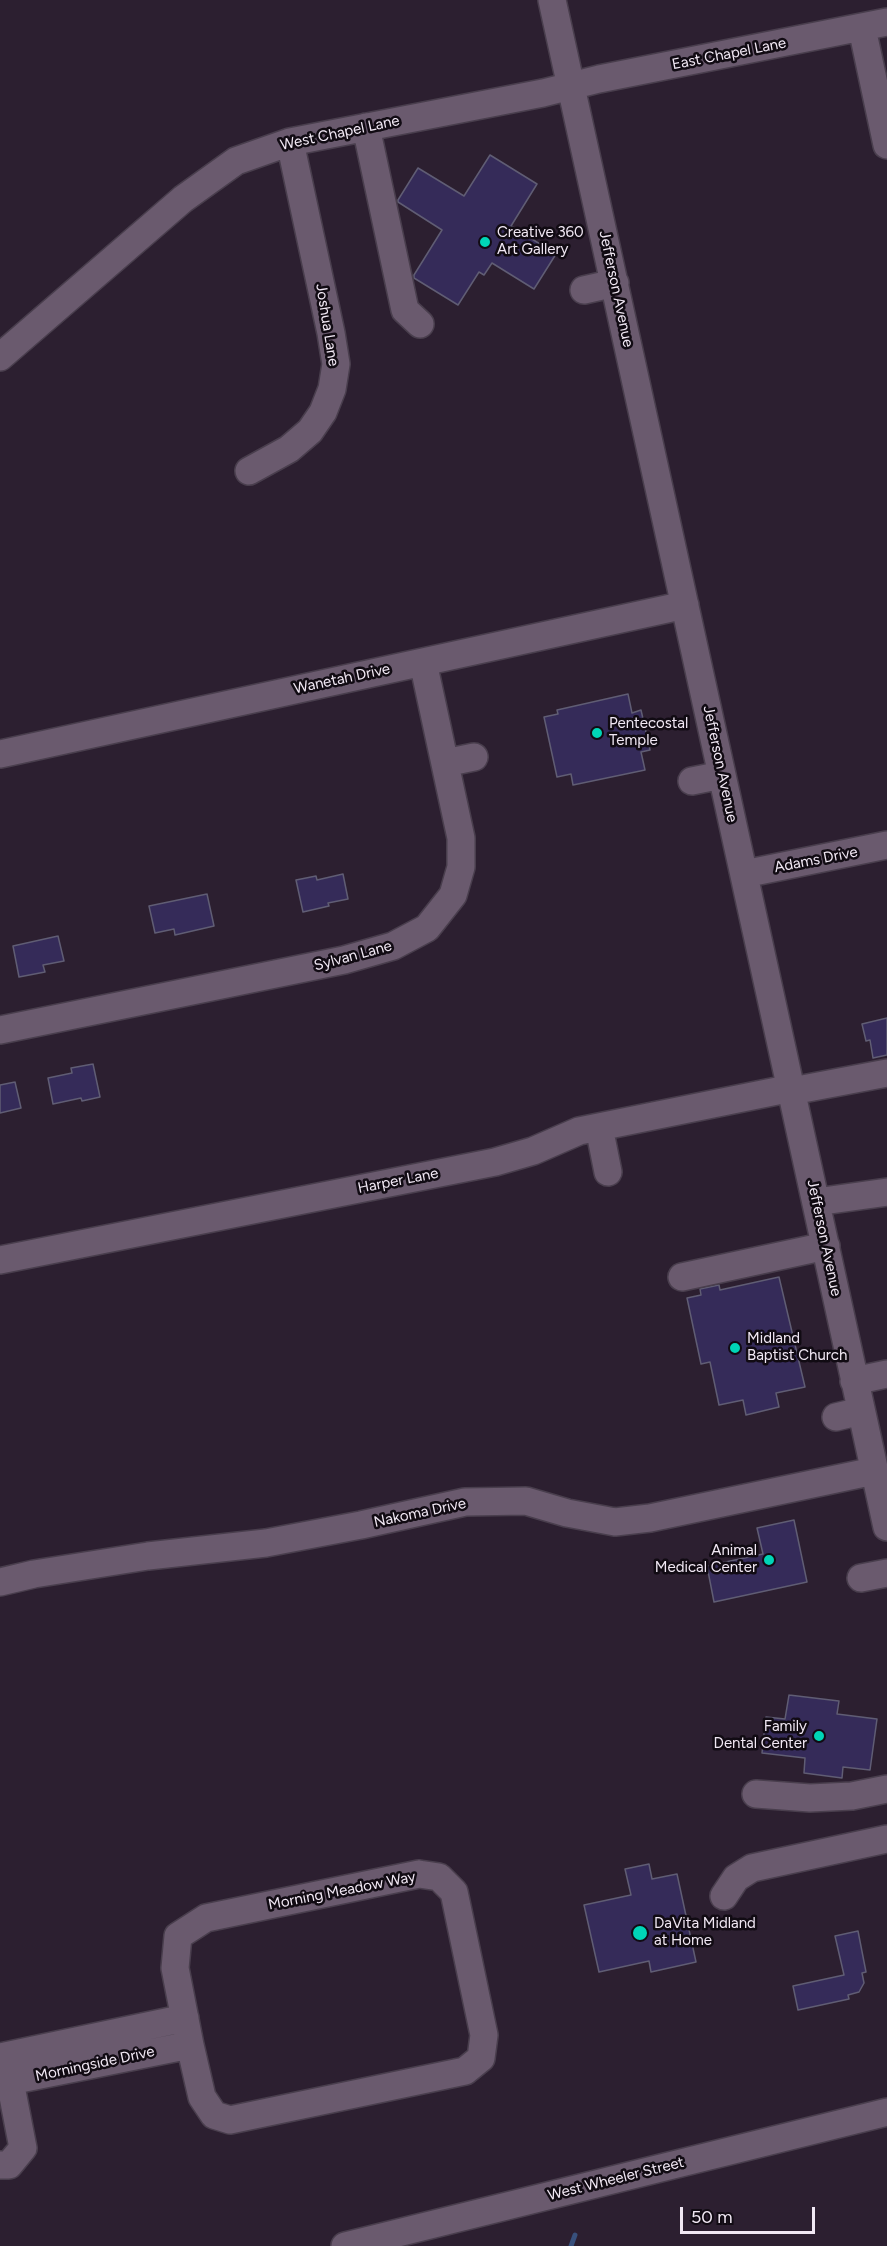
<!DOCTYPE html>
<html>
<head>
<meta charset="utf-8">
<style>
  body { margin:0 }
  #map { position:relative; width:887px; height:2246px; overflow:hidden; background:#2c1f30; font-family:Figtree,sans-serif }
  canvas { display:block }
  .scale { position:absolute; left:680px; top:2207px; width:135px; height:27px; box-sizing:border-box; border:3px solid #f1e8f4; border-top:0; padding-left:8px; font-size:18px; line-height:21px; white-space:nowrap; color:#f1e8f4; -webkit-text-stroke:4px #110b13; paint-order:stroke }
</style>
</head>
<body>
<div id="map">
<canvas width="887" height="2246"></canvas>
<div class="scale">50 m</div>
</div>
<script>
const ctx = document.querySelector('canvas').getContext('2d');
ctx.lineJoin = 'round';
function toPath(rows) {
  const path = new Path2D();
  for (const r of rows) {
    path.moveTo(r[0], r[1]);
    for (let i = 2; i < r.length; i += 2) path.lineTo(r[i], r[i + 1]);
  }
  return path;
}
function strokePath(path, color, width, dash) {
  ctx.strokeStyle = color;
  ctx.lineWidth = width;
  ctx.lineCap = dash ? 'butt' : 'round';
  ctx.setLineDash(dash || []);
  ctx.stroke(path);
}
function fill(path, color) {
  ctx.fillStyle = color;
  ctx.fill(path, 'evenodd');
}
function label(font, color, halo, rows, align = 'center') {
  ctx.font = font + ' Figtree,sans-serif';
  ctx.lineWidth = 5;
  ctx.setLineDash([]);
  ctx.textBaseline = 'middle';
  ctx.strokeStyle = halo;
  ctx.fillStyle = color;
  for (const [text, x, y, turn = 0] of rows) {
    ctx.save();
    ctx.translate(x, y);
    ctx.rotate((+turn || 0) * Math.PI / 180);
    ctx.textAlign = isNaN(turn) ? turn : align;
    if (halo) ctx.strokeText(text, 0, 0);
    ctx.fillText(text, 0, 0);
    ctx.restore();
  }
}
const stream = toPath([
  [571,2246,575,2235]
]);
const building = toPath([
  [490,155,537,184,511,226,556,254,534,289,492,263,484,275,479,272,458,305,414,278,414,275,442,230,398,202,398,200,418,168,464,196,490,155],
  [628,694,632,713,641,710,650,750,641,752,645,770,573,785,571,774,557,777,544,717,558,714,557,710,628,694],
  [343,874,348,899,328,903,329,906,303,912,296,880,316,876,317,880,343,874],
  [207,894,214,926,175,935,174,929,155,933,149,906,207,894],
  [58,936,64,961,43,965,45,972,19,977,13,946,58,936],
  [887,1018,887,1055,873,1058,870,1040,866,1041,862,1024,887,1018],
  [93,1064,100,1097,82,1101,81,1098,53,1104,48,1078,72,1073,71,1068,93,1064],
  [15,1082,21,1108,0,1113,0,1085,15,1082],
  [779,1277,805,1387,776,1393,779,1407,746,1415,743,1400,719,1405,710,1362,701,1364,687,1298,701,1295,700,1289,719,1285,720,1290,779,1277],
  [794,1520,807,1582,714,1602,707,1566,763,1554,757,1528,794,1520],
  [789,1695,839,1701,837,1714,877,1719,870,1770,843,1767,842,1778,804,1773,805,1758,762,1753,766,1717,785,1719,789,1695],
  [649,1864,652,1879,677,1874,696,1962,651,1972,649,1961,599,1972,584,1905,631,1895,625,1869,649,1864],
  [858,1931,866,1972,862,1973,864,1983,859,1992,848,1995,849,1999,798,2010,793,1986,844,1975,835,1936,858,1931]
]);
const minor = toPath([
  [552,0,887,1527],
  [862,28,887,145],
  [366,127,405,310,420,324],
  [584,290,615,283],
  [0,357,183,199,236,161,290,142,543,93,599,79,887,22],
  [249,471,289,449,310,431,323,412,332,389,336,364,331,333,290,142],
  [0,754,685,605],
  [445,763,474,757],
  [692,781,722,775],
  [744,874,887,845],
  [0,1030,344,960,393,946,427,928,453,895,461,867,461,838,423,662],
  [792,1091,887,1073],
  [599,1127,608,1172],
  [816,1202,887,1192],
  [0,1260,495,1162,533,1151,579,1131,792,1088],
  [682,1277,826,1246],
  [854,1381,887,1374],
  [836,1417,861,1411],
  [861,1578,887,1573],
  [0,1582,34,1574,148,1556,266,1543,361,1525,465,1502,526,1501,567,1513,615,1522,650,1518,874,1471],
  [756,1794,810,1798,852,1796,887,1789],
  [419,1874,439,1877,454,1892,484,2035,481,2058,465,2071,230,2120,214,2115,202,2097,190,2045,175,1968,178,1936,206,1918,419,1874],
  [724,1896,736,1878,752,1868,887,1839],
  [0,2057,185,2018],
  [0,2083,190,2045],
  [0,2165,9,2165,23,2148,10,2081],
  [345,2246,887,2112]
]);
const markers = [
  [485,242,6,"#00d5b7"],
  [597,733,6,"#00d5b7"],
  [735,1348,6,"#00d5b7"],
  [769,1560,6,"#00d5b7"],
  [819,1736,6,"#00d5b7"],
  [640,1933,8,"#00d5b7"]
];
const streetNames = [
  ["East Chapel Lane",729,54,-11],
  ["West Chapel Lane",340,133,-12],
  ["Jefferson Avenue",616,289,78],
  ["Joshua Lane",327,325,81],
  ["Wanetah Drive",342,679,-12],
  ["Jefferson Avenue",720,764,78],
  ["Adams Drive",816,860,-11],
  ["Sylvan Lane",353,956,-15],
  ["Harper Lane",398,1181,-11],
  ["Jefferson Avenue",824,1238,78],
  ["Nakoma Drive",420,1513,-12],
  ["Morning Meadow Way",342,1891,-11],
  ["Morningside Drive",95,2064,-12],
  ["West Wheeler Street",616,2179,-14]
];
const poiNames = [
  ["Creative 360",497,233],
  ["Art Gallery",497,250],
  ["Pentecostal",609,724],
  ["Temple",609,741],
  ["Midland",747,1339],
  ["Baptist Church",747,1356],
  ["Animal",757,1551,"right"],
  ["Medical Center",757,1568,"right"],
  ["Family",807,1727,"right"],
  ["Dental Center",807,1744,"right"],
  ["DaVita Midland",654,1924],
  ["at Home",654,1941]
];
strokePath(stream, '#38507c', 5);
fill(building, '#352b59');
strokePath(building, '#605d74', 1.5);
strokePath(minor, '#493e4d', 30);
strokePath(minor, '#6a5a6e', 27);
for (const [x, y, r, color] of markers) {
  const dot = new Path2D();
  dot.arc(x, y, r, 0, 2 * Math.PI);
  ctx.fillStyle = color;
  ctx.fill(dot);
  strokePath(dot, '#110b13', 2);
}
label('15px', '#f1e8f4', '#110b13', streetNames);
label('15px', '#f1e8f4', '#110b13', poiNames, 'left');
</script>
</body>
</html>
